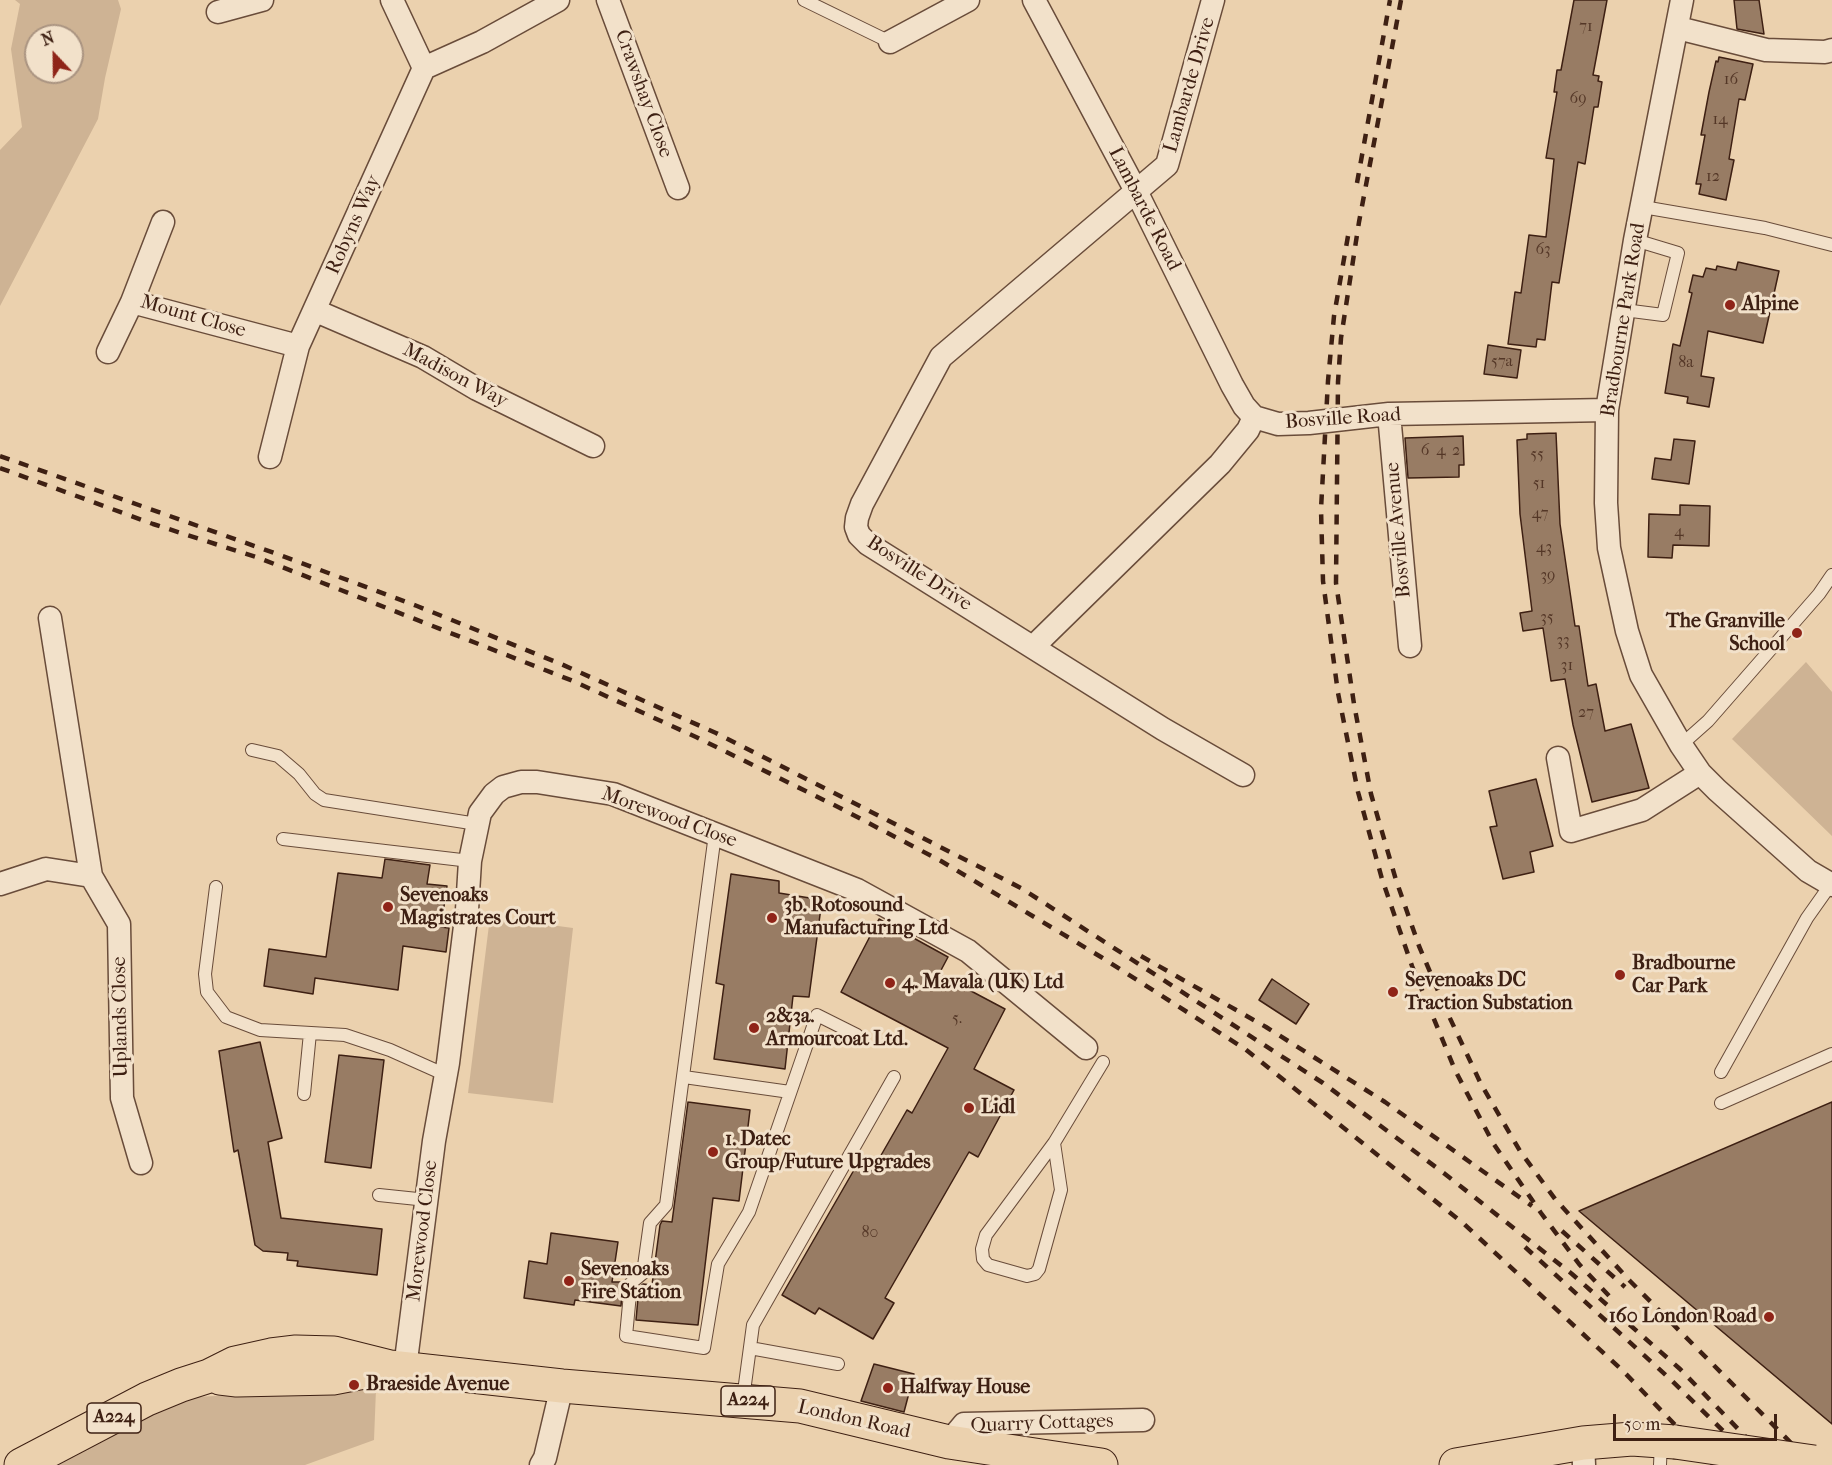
<!DOCTYPE html>
<html>
<head>
<meta charset="utf-8">
<style>
  body { margin:0 }
  #map { position:relative; width:1832px; height:1465px; overflow:hidden; background:#ebd1ae; font-family:"IM FELL French Canon",serif }
  canvas { display:block }
  .north { position:absolute; left:24px; top:24px; width:60px; height:60px; box-sizing:border-box; background:#f2e1ca; border:2px solid #aa9481; border-radius:50%; rotate:338deg; font-size:16px; font-weight:700; line-height:24px; text-align:center; color:#3e2013 }
  .north::after { content:''; display:block; margin:auto; width:21px; height:27px; background:#8f2418; clip-path:polygon(50% 0,100% 100%,50% 72%,0 100%) }
  .scale { position:absolute; left:1613px; top:1414px; width:164px; height:27px; box-sizing:border-box; border:3px solid #3e2013; border-top:0; padding-left:8px; font-size:18px; line-height:21px; white-space:nowrap; color:#3e2013; -webkit-text-stroke:4px #f2e1ca; paint-order:stroke }
</style>
</head>
<body>
<div id="map">
<canvas width="1832" height="1465"></canvas>
<div class="north">N</div>
<div class="scale">50 m</div>
</div>
<script>
const ctx = document.querySelector('canvas').getContext('2d');
ctx.lineJoin = 'round';
function fill(path, color) {
  ctx.fillStyle = color;
  ctx.fill(path, 'evenodd');
}
function toPath(rows) {
  const path = new Path2D();
  for (const r of rows) {
    path.moveTo(r[0], r[1]);
    for (let i = 2; i < r.length; i += 2) path.lineTo(r[i], r[i + 1]);
  }
  return path;
}
function strokePath(path, color, width, dash) {
  ctx.strokeStyle = color;
  ctx.lineWidth = width;
  ctx.lineCap = dash ? 'butt' : 'round';
  ctx.setLineDash(dash || []);
  ctx.stroke(path);
}
function label(font, color, halo, rows, align = 'center') {
  ctx.font = font + ' "IM FELL French Canon",serif';
  ctx.lineWidth = 6;
  ctx.setLineDash([]);
  ctx.textBaseline = 'middle';
  ctx.strokeStyle = halo;
  ctx.fillStyle = color;
  for (const [text, x, y, turn = 0] of rows) {
    ctx.save();
    ctx.translate(x, y);
    ctx.rotate((+turn || 0) * Math.PI / 180);
    ctx.textAlign = isNaN(turn) ? turn : align;
    if (halo) ctx.strokeText(text, 0, 0);
    ctx.fillText(text, 0, 0);
    ctx.restore();
  }
}
const green = toPath([
  [15,0,118,0,121,9,105,78,98,119,0,306,0,150,22,127,11,49,20,4],
  [36,36,72,36,72,72,36,72],
  [1806,662,1832,692,1832,836,1732,739],
  [490,917,573,928,553,1103,468,1093],
  [376,1389,374,1440,305,1465,21,1465,147,1399]
]);
const building = toPath([
  [1574,0,1607,0,1593,75,1599,76,1598,81,1602,82,1598,107,1594,107,1585,164,1578,162,1559,283,1552,282,1545,340,1537,339,1536,347,1508,344,1515,292,1521,293,1529,235,1546,237,1554,159,1546,158,1557,92,1554,92,1557,70,1561,70,1574,0],
  [1734,0,1759,0,1764,34,1737,29,1734,0],
  [1719,57,1753,64,1745,100,1739,99,1729,159,1734,160,1726,200,1699,194,1701,184,1696,184,1705,135,1701,135,1709,92,1716,61,1718,62,1719,57],
  [1738,262,1779,271,1763,343,1708,331,1701,376,1714,378,1709,407,1687,403,1688,397,1665,393,1673,344,1680,346,1692,293,1689,292,1693,275,1703,277,1706,268,1716,270,1717,266,1736,270,1738,262],
  [1488,345,1521,350,1517,378,1484,374,1488,345],
  [1556,433,1560,524,1575,626,1579,626,1588,686,1596,684,1605,731,1631,724,1649,788,1592,802,1573,725,1565,679,1551,681,1543,628,1523,631,1520,613,1532,611,1520,514,1517,440,1527,439,1527,434,1556,433],
  [1463,436,1464,465,1459,465,1459,477,1408,478,1405,438,1463,436],
  [1674,439,1695,441,1689,484,1652,479,1655,458,1671,460,1674,439],
  [1680,505,1710,506,1709,546,1673,545,1672,558,1648,557,1649,514,1680,515,1680,505],
  [1536,779,1553,846,1530,852,1534,872,1503,879,1490,827,1497,826,1489,791,1536,779],
  [385,859,430,865,427,884,447,886,441,927,449,928,446,952,403,946,398,990,315,978,313,994,264,986,269,949,326,957,338,873,382,878,385,859],
  [731,874,779,881,779,893,822,900,809,997,793,996,785,1069,714,1059,724,985,716,983,731,874],
  [879,919,948,957,939,974,1005,1009,974,1069,1014,1090,978,1157,969,1152,885,1298,894,1303,873,1339,819,1308,815,1314,782,1295,858,1163,872,1171,907,1110,912,1113,948,1048,841,992,879,919],
  [1272,979,1309,1004,1296,1024,1259,1000,1272,979],
  [260,1042,282,1138,268,1142,281,1218,382,1229,377,1275,297,1266,298,1261,287,1260,288,1253,263,1251,255,1245,238,1150,234,1152,219,1051,260,1042],
  [339,1055,384,1060,371,1168,325,1162,339,1055],
  [688,1102,750,1110,739,1201,713,1198,698,1325,636,1320,639,1287,643,1284,652,1285,660,1225,662,1221,672,1222,688,1102],
  [1832,1102,1832,1424,1579,1211,1832,1102],
  [551,1233,618,1242,612,1282,623,1282,621,1306,575,1300,574,1305,524,1298,529,1261,547,1264,551,1233],
  [874,1364,914,1374,904,1412,861,1401,874,1364]
]);
const service = toPath([
  [804,0,890,42],
  [1643,207,1765,228,1832,245],
  [1624,310,1663,315,1678,253,1635,240],
  [1681,745,1708,721,1819,594,1832,575],
  [252,750,278,756,299,774,315,794,324,800,477,824],
  [715,834,666,1205,650,1223,643,1273,631,1283,626,1336,704,1348,718,1264,749,1212,817,1015,857,1035],
  [283,839,470,861],
  [216,887,205,974,207,992,226,1017,260,1030,345,1035,390,1050,446,1075],
  [1721,1072,1807,918,1831,884],
  [684,1077,790,1092],
  [304,1094,310,1033],
  [1721,1103,1832,1054],
  [1054,1143,1061,1190,1039,1269,1035,1274,1027,1276,988,1265,983,1259,982,1249,986,1235,1054,1143,1103,1062],
  [379,1195,427,1200],
  [750,1348,838,1364],
  [743,1399,753,1325,894,1077],
  [1660,1465,1661,1442]
]);
const minor = toPath([
  [608,0,678,188],
  [1034,0,1136,191,1232,385,1244,406,1254,417,1278,424,1309,423,1389,414,1607,410],
  [1213,0,1167,165,941,357,862,504,857,518,856,527,859,535,868,544,1163,729,1243,775],
  [1682,0,1635,240,1607,410,1606,503,1609,548,1627,631,1641,675,1681,745,1700,773,1717,790,1808,871,1832,885],
  [218,12,262,0],
  [1678,28,1766,50,1825,52,1832,50],
  [890,42,968,0],
  [424,68,482,42,558,0],
  [163,222,132,302,298,346],
  [316,311,423,357,477,389,593,446],
  [108,352,132,302],
  [1389,414,1410,646],
  [270,457,298,346,424,68,392,0],
  [1034,646,1220,464,1248,430,1254,417],
  [1558,758,1571,831,1642,810,1700,773],
  [91,876,119,924,122,1098,141,1163],
  [0,884,46,869,91,876,50,618],
  [405,1368,434,1141,448,1063,467,910,470,861,480,813,494,794,503,787,521,782,537,782,613,794,857,890,968,951,1086,1048],
  [949,1442,964,1424,1143,1420],
  [1583,1443,1584,1465],
  [541,1465,545,1458,562,1386]
]);
const primary = toPath([
  [220,1378,237,1380,333,1378,380,1369],
  [21,1465,147,1399,181,1385,209,1376,235,1363,271,1355,296,1352,334,1353,390,1367,562,1386,800,1406,949,1442,1101,1465],
  [1456,1465,1583,1443,1632,1439,1675,1442]
]);
const rail = toPath([
  [1401,0,1359,222,1341,338,1338,382,1336,583,1354,704,1371,794,1396,880,1419,946,1447,1012,1481,1084,1520,1151,1555,1199,1630,1281,1813,1465],
  [1357,183,1390,0],
  [1348,236,1334,316,1328,381,1321,509,1323,581,1338,693,1358,792,1382,879,1412,966,1455,1070,1493,1143,1541,1213,1579,1264,1612,1299],
  [0,456,280,555,417,606,561,664,716,733,1021,888,1323,1083,1445,1174,1572,1274,1680,1369,1773,1465],
  [0,468,153,524,259,558,573,681,696,737,840,808,941,861,1101,957,1245,1049,1464,1224,1623,1371,1714,1465],
  [1141,956,1266,1027,1385,1102,1532,1206],
  [1562,1231,1625,1287],
  [1525,1247,1669,1378,1758,1465]
]);
const primaryBridge = toPath([
  [1675,1442,1814,1462]
]);
const markers = [
  [1730,305,6,"#8f2418"],
  [1797,633,6,"#8f2418"],
  [388,907,6,"#8f2418"],
  [772,918,6,"#8f2418"],
  [1620,975,6,"#8f2418"],
  [890,983,6,"#8f2418"],
  [1393,992,6,"#8f2418"],
  [754,1028,6,"#8f2418"],
  [969,1108,6,"#8f2418"],
  [713,1152,6,"#8f2418"],
  [569,1281,6,"#8f2418"],
  [1769,1317,6,"#8f2418"],
  [354,1385,6,"#8f2418"],
  [888,1388,6,"#8f2418"]
];
const numberNames = [
  ["71",1586,27],
  ["16",1731,80],
  ["69",1578,99],
  ["14",1720,120],
  ["12",1713,177],
  ["63",1543,250],
  ["57a",1502,362],
  ["8a",1686,363],
  ["6",1425,451],
  ["4",1441,451],
  ["2",1456,451],
  ["55",1537,455],
  ["51",1539,484],
  ["47",1540,514],
  ["4",1679,532],
  ["43",1544,548],
  ["39",1548,576],
  ["35",1547,618],
  ["33",1563,641],
  ["31",1567,666],
  ["27",1586,713],
  ["5.",957,1019],
  ["80",870,1233]
];
const shields = [
  [748,1401,54],
  [114,1418,54]
];
const shieldNames = [
  ["A224",748,1401],
  ["A224",114,1418]
];
const streetNames = [
  ["Lambarde Drive",1190,85,-74],
  ["Crawshay Close",643,94,70],
  ["Lambarde Road",1144,209,63],
  ["Robyns Way",354,225,-66],
  ["Mount Close",193,317,16],
  ["Bradbourne Park Road",1624,320,-81],
  ["Madison Way",455,376,28],
  ["Bosville Road",1343,419,-4],
  ["Bosville Avenue",1399,530,-95],
  ["Bosville Drive",919,574,33],
  ["Morewood Close",669,818,20],
  ["Uplands Close",121,1017,-91],
  ["Morewood Close",423,1231,-83],
  ["London Road",854,1420,13],
  ["Quarry Cottages",1042,1424,-2]
];
const poiNames = [
  ["Alpine",1742,305],
  ["The Granville",1785,622,"right"],
  ["School",1785,645,"right"],
  ["Sevenoaks",400,896],
  ["Magistrates Court",400,919],
  ["3b. Rotosound",784,906],
  ["Manufacturing Ltd",784,929],
  ["Bradbourne",1632,964],
  ["Car Park",1632,987],
  ["Sevenoaks DC",1405,981],
  ["Traction Substation",1405,1004],
  ["4. Mavala (UK) Ltd",902,983],
  ["2&3a.",766,1017],
  ["Armourcoat Ltd.",766,1040],
  ["Lidl",981,1108],
  ["1. Datec",725,1140],
  ["Group/Future Upgrades",725,1163],
  ["Sevenoaks",581,1270],
  ["Fire Station",581,1293],
  ["160 London Road",1757,1317,"right"],
  ["Braeside Avenue",366,1385],
  ["Halfway House",900,1388]
];
fill(green, '#ceb394');
fill(building, '#987c64');
strokePath(building, '#3e2013', 1.5);
strokePath(service, '#694c3a', 14);
strokePath(minor, '#694c3a', 25);
strokePath(primary, '#3e2013', 35);
strokePath(service, '#f2e1ca', 12);
strokePath(minor, '#f2e1ca', 22);
strokePath(primary, '#ebd1ae', 33);
strokePath(rail, '#3e2013', 4.5, [10, 10]);
strokePath(primaryBridge, '#3e2013', 35, []);
strokePath(primaryBridge, '#ebd1ae', 33);
for (const [x, y, r, color] of markers) {
  const dot = new Path2D();
  dot.arc(x, y, r, 0, 2 * Math.PI);
  ctx.fillStyle = color;
  ctx.fill(dot);
  strokePath(dot, '#f2e1ca', 2);
}
label('16px', '#543727', null, numberNames);
for (const [x, y, w] of shields) {
  const box = new Path2D();
  box.roundRect(x - w / 2, y - 15, w, 30, 4.5);
  ctx.fillStyle = '#f2e1ca';
  ctx.fill(box);
  strokePath(box, '#3e2013', 1.5);
}
label('bold 18px', '#3e2013', null, shieldNames);
label('20px', '#3e2013', '#f2e1ca', streetNames);
label('bold 20px', '#3e2013', '#f2e1ca', poiNames, 'left');
</script>
</body>
</html>
